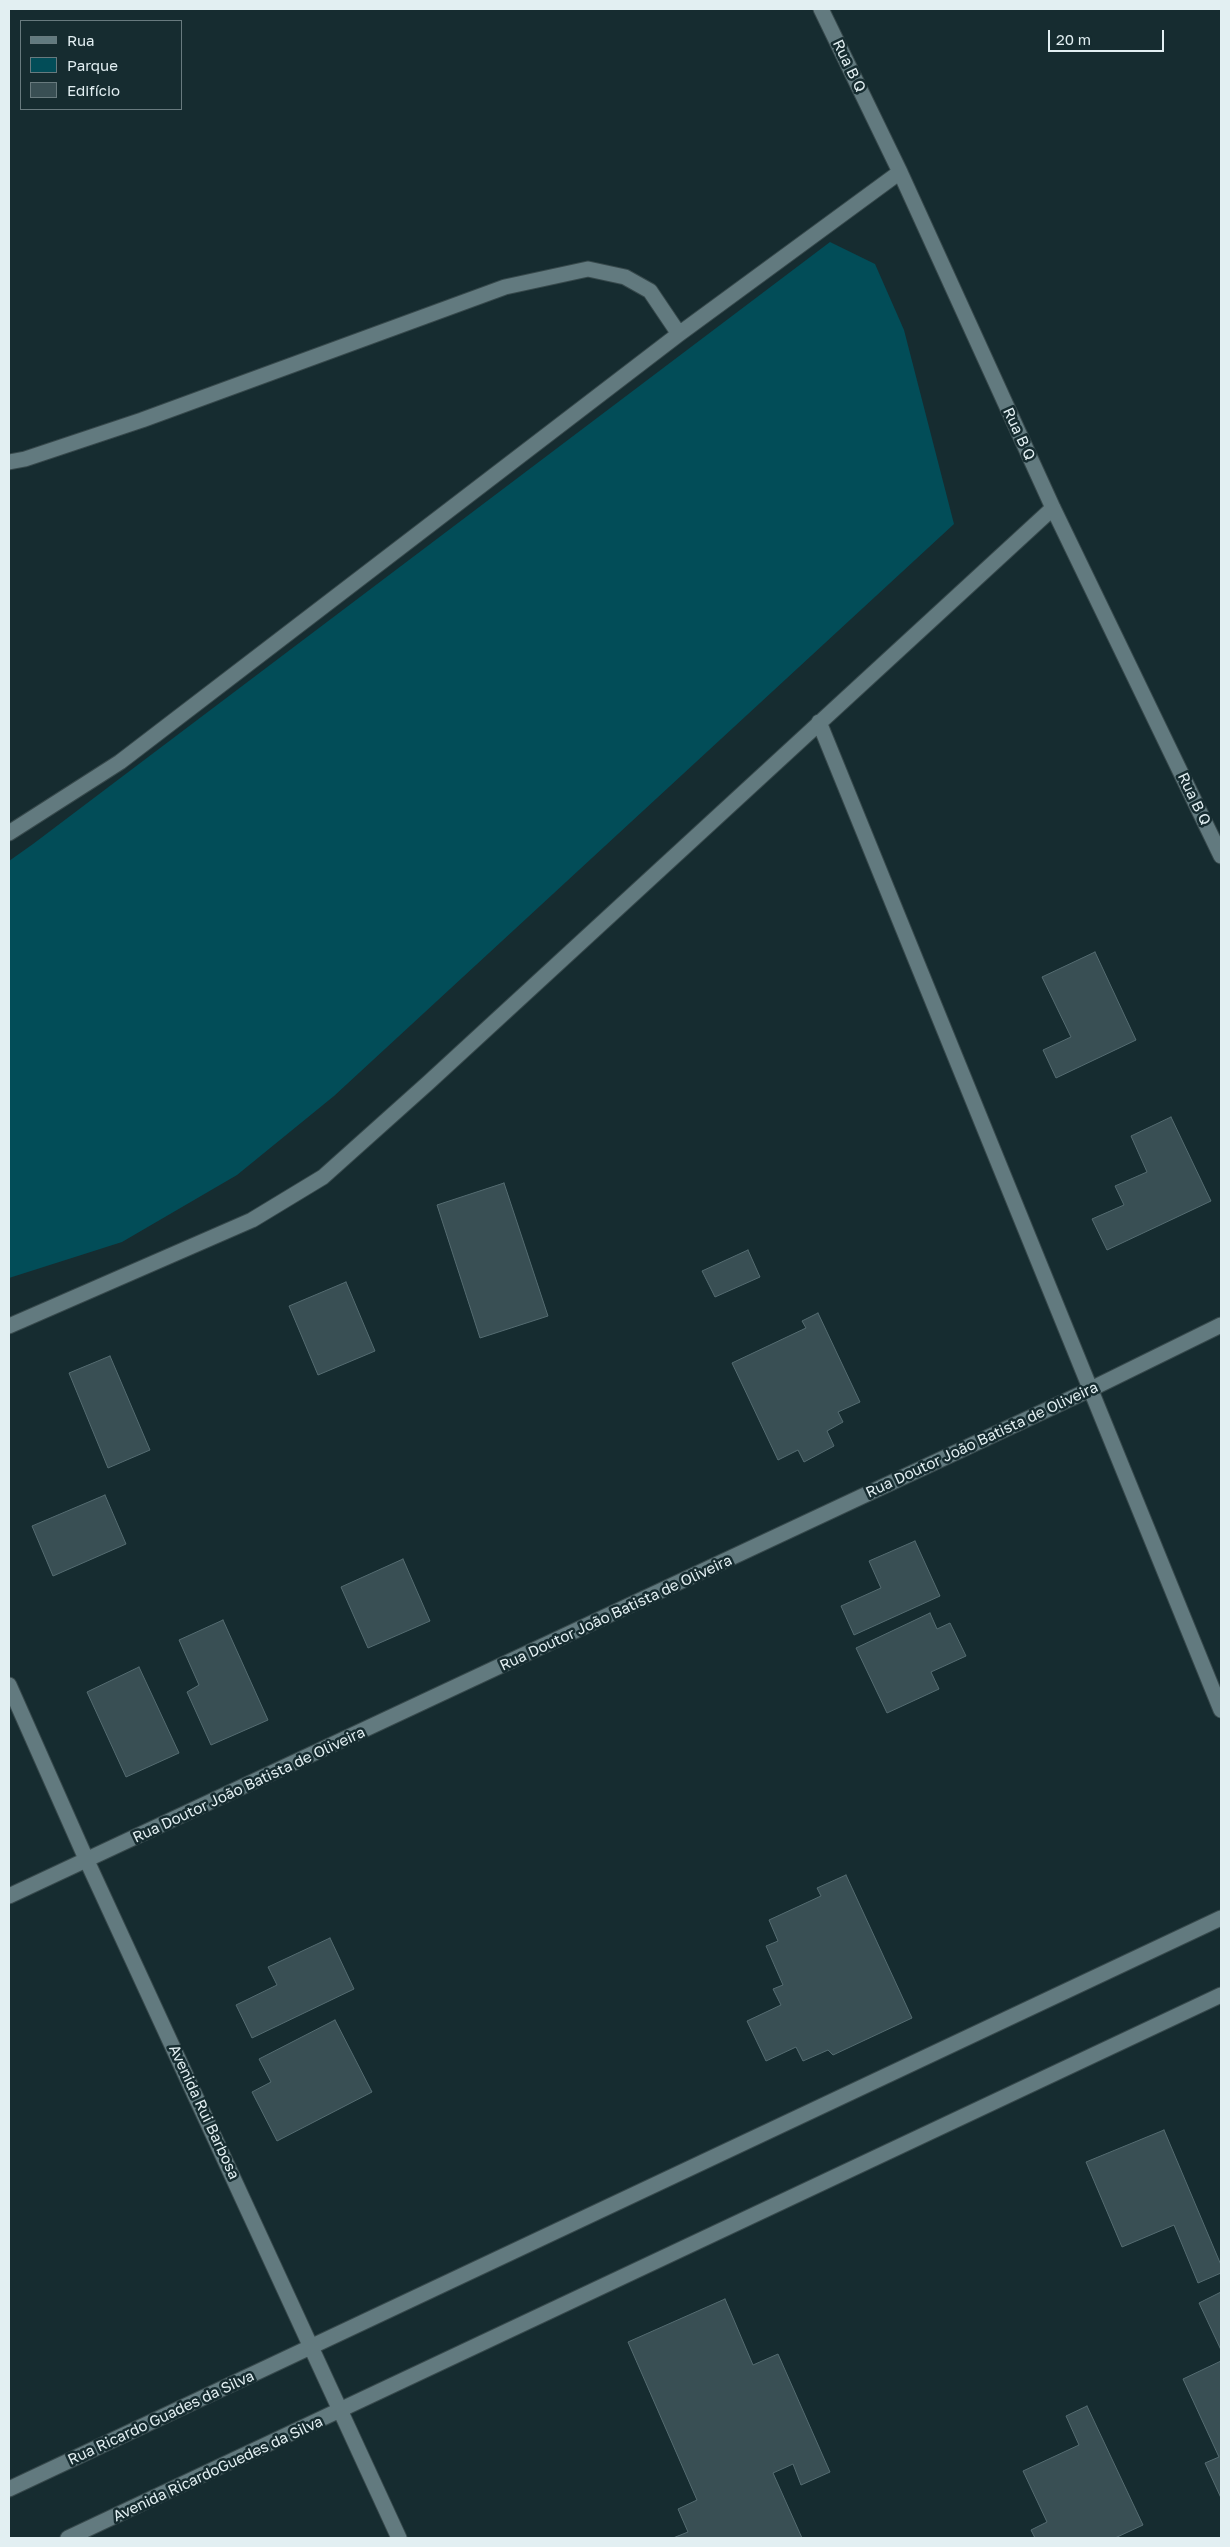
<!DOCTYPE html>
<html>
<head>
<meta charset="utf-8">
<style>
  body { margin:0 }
  #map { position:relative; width:1230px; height:2547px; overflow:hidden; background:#162c30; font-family:"Golos Text",sans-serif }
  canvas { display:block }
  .frame { position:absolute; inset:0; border:10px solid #e2eff2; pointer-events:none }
  .legend { position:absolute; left:20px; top:20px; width:162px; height:90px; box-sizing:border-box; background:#162c30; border:1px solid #687a7e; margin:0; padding:6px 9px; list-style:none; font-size:15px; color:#e2eff2 }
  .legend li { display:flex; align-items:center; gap:10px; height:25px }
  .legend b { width:25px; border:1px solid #687a7e }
  .scale { position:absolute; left:1048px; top:30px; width:116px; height:22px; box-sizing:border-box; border:2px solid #e2eff2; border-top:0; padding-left:6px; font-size:15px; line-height:18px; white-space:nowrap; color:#e2eff2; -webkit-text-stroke:4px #162c30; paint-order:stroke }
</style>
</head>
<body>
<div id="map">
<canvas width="1230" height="2547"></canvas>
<div class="frame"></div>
<ul class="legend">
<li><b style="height:6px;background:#627a7f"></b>Rua</li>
<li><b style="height:14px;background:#024d58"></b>Parque</li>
<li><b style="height:14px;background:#394f54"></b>Edifício</li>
</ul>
<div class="scale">20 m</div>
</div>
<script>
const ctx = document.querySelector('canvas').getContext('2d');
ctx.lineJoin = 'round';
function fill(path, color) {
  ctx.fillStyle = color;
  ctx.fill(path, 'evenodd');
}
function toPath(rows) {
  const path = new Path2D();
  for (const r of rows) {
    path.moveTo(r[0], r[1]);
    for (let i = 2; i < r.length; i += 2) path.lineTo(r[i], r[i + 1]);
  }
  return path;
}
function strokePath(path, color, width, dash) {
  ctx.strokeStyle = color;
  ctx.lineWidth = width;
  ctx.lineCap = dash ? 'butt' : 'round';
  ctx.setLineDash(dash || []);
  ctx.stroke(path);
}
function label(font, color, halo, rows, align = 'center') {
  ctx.font = font + ' "Golos Text",sans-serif';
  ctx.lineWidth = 5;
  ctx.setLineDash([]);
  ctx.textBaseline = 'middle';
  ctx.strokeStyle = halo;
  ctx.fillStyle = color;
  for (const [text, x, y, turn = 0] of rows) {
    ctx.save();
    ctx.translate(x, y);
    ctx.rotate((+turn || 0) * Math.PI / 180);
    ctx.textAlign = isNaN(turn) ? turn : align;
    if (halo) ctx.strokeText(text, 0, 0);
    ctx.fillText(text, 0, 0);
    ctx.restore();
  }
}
const green = toPath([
  [830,242,875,264,904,330,954,524,334,1096,237,1175,122,1242,9,1278,9,861,33,844]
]);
const building = toPath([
  [1095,952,1136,1040,1056,1078,1043,1050,1071,1037,1042,977,1095,952],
  [1171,1117,1211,1201,1107,1250,1092,1219,1124,1205,1115,1186,1147,1172,1131,1136,1171,1117],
  [504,1183,548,1316,480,1338,437,1205,504,1183],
  [748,1250,760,1277,715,1297,702,1271,748,1250],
  [346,1282,375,1351,318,1375,289,1306,346,1282],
  [818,1313,860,1402,838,1412,843,1422,827,1431,834,1446,804,1462,798,1450,778,1460,732,1363,806,1328,802,1321,818,1313],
  [110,1356,150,1450,108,1468,69,1373,110,1356],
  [105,1495,126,1544,53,1576,32,1526,105,1495],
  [915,1541,940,1596,854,1635,841,1606,881,1588,869,1561,915,1541],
  [403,1559,430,1621,368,1648,341,1587,403,1559],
  [930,1613,937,1629,950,1623,966,1656,931,1672,939,1689,887,1713,856,1648,930,1613],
  [223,1620,268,1720,211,1745,187,1692,199,1685,179,1640,223,1620],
  [139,1667,179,1753,126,1777,87,1692,139,1667],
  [846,1875,912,2018,833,2055,828,2050,803,2061,796,2047,766,2061,747,2021,781,2005,773,1989,783,1985,766,1946,778,1941,769,1920,821,1896,817,1888,846,1875],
  [330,1938,354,1989,252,2038,236,2005,277,1985,268,1967,330,1938],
  [335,2020,372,2092,277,2141,252,2092,271,2082,259,2059,335,2020],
  [1164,2130,1221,2265,1221,2273,1198,2283,1174,2225,1122,2247,1086,2162,1164,2130],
  [1221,2292,1221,2350,1199,2303,1221,2292],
  [725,2299,753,2365,778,2354,830,2472,801,2485,793,2464,773,2473,802,2538,673,2538,688,2532,678,2509,697,2500,628,2342,725,2299],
  [1221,2361,1221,2498,1205,2463,1219,2457,1183,2379,1221,2361],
  [1087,2406,1143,2525,1115,2538,1035,2538,1031,2530,1047,2522,1023,2471,1079,2445,1066,2416,1087,2406]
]);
const minor = toPath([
  [821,9,900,172,1053,508,1221,856],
  [9,462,25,459,142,420,505,287,588,269,625,277,650,291,679,334],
  [819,722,1221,1710],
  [9,833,120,762,679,334,900,172],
  [9,1326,252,1220,323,1177,428,1083,1053,508],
  [9,1685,87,1861,399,2538],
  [9,1896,1089,1390,1221,1325],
  [9,2489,1221,1918],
  [68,2538,1221,1995]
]);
const streetNames = [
  ["Rua B Q",849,66,64],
  ["Rua B Q",1019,434,65],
  ["Rua B Q",1194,799,64],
  ["Rua Doutor João Batista de Oliveira",982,1440,-25],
  ["Rua Doutor João Batista de Oliveira",616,1613,-25],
  ["Rua Doutor João Batista de Oliveira",249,1785,-25],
  ["Avenida Rui Barbosa",204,2112,65],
  ["Rua Ricardo Guades da Silva",161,2418,-25],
  ["Avenida RicardoGuedes da Silva",218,2469,-25]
];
fill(green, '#024d58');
fill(building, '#394f54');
strokePath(building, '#556c71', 1);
strokePath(minor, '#37494c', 17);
strokePath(minor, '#627a7f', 15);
label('15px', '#e2eff2', '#162c30', streetNames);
</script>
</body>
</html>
